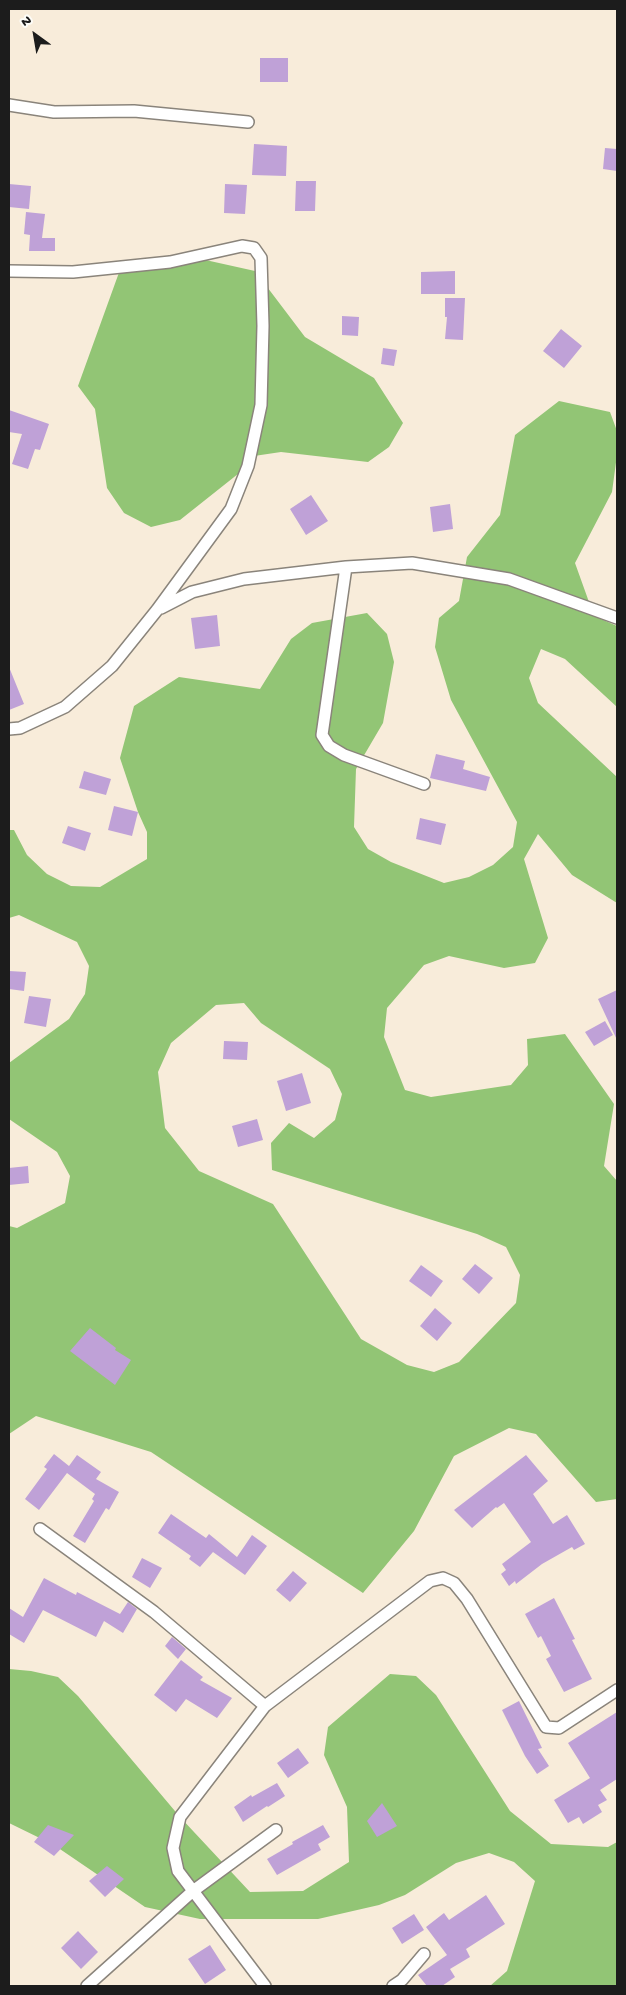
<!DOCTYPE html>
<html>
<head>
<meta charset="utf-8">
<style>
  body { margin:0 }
  #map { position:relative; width:626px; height:1995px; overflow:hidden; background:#f8ecda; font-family:"Gochi Hand",sans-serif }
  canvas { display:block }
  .frame { position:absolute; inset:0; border:10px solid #1c1c1c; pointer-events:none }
  .north { position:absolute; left:10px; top:10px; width:50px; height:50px; -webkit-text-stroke:4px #fdfcf7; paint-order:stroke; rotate:328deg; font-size:14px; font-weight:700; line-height:20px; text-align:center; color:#1c1c1c }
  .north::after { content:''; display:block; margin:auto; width:18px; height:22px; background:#1c1c1c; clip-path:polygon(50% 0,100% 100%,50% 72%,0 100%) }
</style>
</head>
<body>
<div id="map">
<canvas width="626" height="1995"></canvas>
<div class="frame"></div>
<div class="north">N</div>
</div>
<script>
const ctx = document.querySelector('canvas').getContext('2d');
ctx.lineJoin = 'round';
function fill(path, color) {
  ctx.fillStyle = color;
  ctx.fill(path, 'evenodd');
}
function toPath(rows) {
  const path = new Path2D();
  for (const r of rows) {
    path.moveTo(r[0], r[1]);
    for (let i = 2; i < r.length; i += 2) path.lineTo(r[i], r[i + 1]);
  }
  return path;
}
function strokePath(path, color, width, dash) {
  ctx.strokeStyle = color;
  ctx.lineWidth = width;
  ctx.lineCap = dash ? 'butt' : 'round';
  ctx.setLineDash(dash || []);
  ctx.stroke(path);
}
const green = toPath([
  [201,259,255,271,305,337,374,378,403,423,389,447,368,462,281,452,254,456,248,466,180,520,151,527,124,513,107,488,95,409,78,386,121,267],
  [559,401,610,412,617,431,617,455,612,492,575,563,594,616,617,626,617,707,565,659,541,649,529,678,538,703,617,777,617,903,572,875,538,834,524,859,548,938,535,963,504,968,449,956,424,965,387,1008,384,1037,405,1090,431,1097,511,1085,528,1065,527,1039,565,1034,614,1104,604,1166,617,1181,617,1499,596,1502,536,1434,509,1428,454,1456,414,1531,363,1593,151,1452,36,1416,9,1434,9,1226,17,1228,65,1203,70,1176,57,1152,9,1119,9,1063,69,1019,85,994,89,966,77,942,19,915,9,918,9,830,14,830,27,855,47,874,71,886,100,887,147,859,147,832,138,812,120,758,134,706,179,677,260,689,291,639,312,623,367,613,387,634,394,662,383,723,356,769,354,827,368,849,391,862,444,883,469,877,493,865,513,847,517,822,451,700,435,647,439,618,459,601,467,557,500,515,515,435],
  [244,1003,261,1023,330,1069,342,1094,335,1120,314,1138,289,1123,271,1143,272,1170,477,1234,506,1247,520,1275,516,1303,459,1362,434,1372,407,1365,361,1339,273,1204,199,1171,165,1128,158,1072,171,1043,216,1005],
  [9,1669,31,1671,58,1677,78,1696,180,1817,250,1892,303,1891,349,1862,347,1807,324,1755,328,1727,390,1674,416,1676,436,1695,510,1811,551,1844,608,1847,617,1842,617,1986,490,1986,507,1971,535,1881,514,1862,489,1853,456,1863,405,1895,379,1905,318,1919,200,1919,145,1907,54,1845,9,1823]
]);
const building = toPath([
  [260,58,288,58,288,82,260,82],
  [254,144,287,146,286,176,252,175],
  [605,148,617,149,617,171,603,169],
  [296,181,316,181,315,211,295,211],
  [9,184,31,186,29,209,9,207],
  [225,184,247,185,245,214,224,213],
  [26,212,45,214,42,238,55,238,55,251,29,251,30,235,24,234],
  [455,271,455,294,421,294,421,272],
  [445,298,465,298,463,340,445,339,447,317,445,317],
  [342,316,359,317,358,336,342,335],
  [561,329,582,346,564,368,543,351],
  [383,348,397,350,394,366,381,364],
  [9,410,49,424,40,450,35,449,28,469,12,464,22,434,9,432],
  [311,495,328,521,306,535,290,509],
  [450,504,453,529,433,532,430,507],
  [217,615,220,646,195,649,191,618],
  [9,667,24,704,9,710],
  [436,754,465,761,463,769,490,777,486,791,430,778],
  [84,771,111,779,106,795,79,788],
  [114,806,138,812,132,836,108,830],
  [420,818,446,824,441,845,416,839],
  [68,826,91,833,85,851,62,843],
  [9,971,26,972,24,991,9,989],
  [617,990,617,1040,598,999],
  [29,996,51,999,46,1027,24,1023],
  [605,1021,613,1035,594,1046,585,1032],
  [224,1041,248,1042,247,1060,223,1059],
  [302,1073,311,1103,286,1111,277,1081],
  [257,1119,263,1140,238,1147,232,1126],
  [28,1166,29,1183,9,1185,9,1168],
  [475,1264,493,1278,479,1294,462,1279],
  [421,1265,443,1281,431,1297,409,1281],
  [435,1308,452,1323,437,1341,420,1326],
  [90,1328,116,1348,115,1350,131,1360,115,1385,70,1351],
  [54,1454,69,1466,77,1455,101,1472,96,1479,119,1492,109,1510,106,1508,85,1543,73,1536,94,1501,92,1499,95,1494,67,1473,39,1510,25,1499,47,1469,44,1467],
  [526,1455,548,1481,533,1494,553,1524,567,1515,585,1544,574,1550,572,1547,542,1564,516,1584,515,1581,509,1586,501,1574,506,1570,502,1564,531,1542,504,1503,497,1508,496,1507,472,1528,454,1510],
  [171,1514,206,1538,209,1534,237,1557,252,1535,267,1546,245,1575,213,1552,200,1567,189,1559,191,1556,158,1533],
  [142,1558,162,1568,150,1588,132,1577],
  [293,1571,307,1583,290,1602,276,1590],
  [44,1578,76,1595,77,1592,120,1614,128,1602,137,1609,123,1633,104,1621,96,1637,43,1610,24,1643,9,1634,9,1608,23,1617],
  [554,1598,575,1639,572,1640,592,1679,564,1692,546,1659,551,1656,541,1636,538,1638,525,1614],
  [172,1637,186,1649,178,1659,165,1646],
  [181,1660,203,1677,200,1680,232,1698,217,1718,186,1699,176,1712,154,1695],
  [519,1701,542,1748,538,1749,549,1766,537,1774,525,1756,502,1710],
  [617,1712,617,1779,600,1790,607,1800,598,1805,602,1812,583,1824,579,1817,568,1823,554,1800,590,1778,568,1743],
  [298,1748,309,1763,288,1778,277,1763],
  [277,1783,285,1796,268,1807,267,1806,243,1822,234,1807,251,1795,252,1797],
  [382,1803,397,1826,377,1837,367,1821],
  [48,1825,74,1835,54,1856,34,1842],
  [323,1825,330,1837,318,1844,321,1850,277,1875,267,1859,293,1844,292,1842],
  [107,1866,124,1879,105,1897,89,1881],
  [486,1895,505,1924,466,1949,470,1957,450,1969,455,1977,442,1986,427,1986,418,1975,447,1955,426,1927,444,1913,449,1920],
  [414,1914,424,1930,402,1944,392,1928],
  [78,1931,98,1952,81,1969,61,1948],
  [210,1945,226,1970,205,1984,188,1959]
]);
const street = toPath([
  [9,105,54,112,134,111,248,122],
  [9,271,73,272,170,262,242,246,254,248,261,258,263,326,261,405,248,466,231,509,157,610,112,666,65,707,20,728,9,729],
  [346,567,322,735,329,746,344,755,424,784],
  [161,608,192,592,244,579,346,567,412,563,509,579,617,618],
  [40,1529,154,1612,265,1706],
  [87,1986,193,1891,276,1830],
  [265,1986,178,1871,173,1848,180,1817,265,1706,430,1581,443,1578,454,1583,467,1599,546,1727,559,1728,617,1690],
  [393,1986,402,1980,424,1954]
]);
fill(green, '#92c575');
fill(building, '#bfa1d7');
strokePath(street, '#8a847b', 14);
strokePath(street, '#fff', 11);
</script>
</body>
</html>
